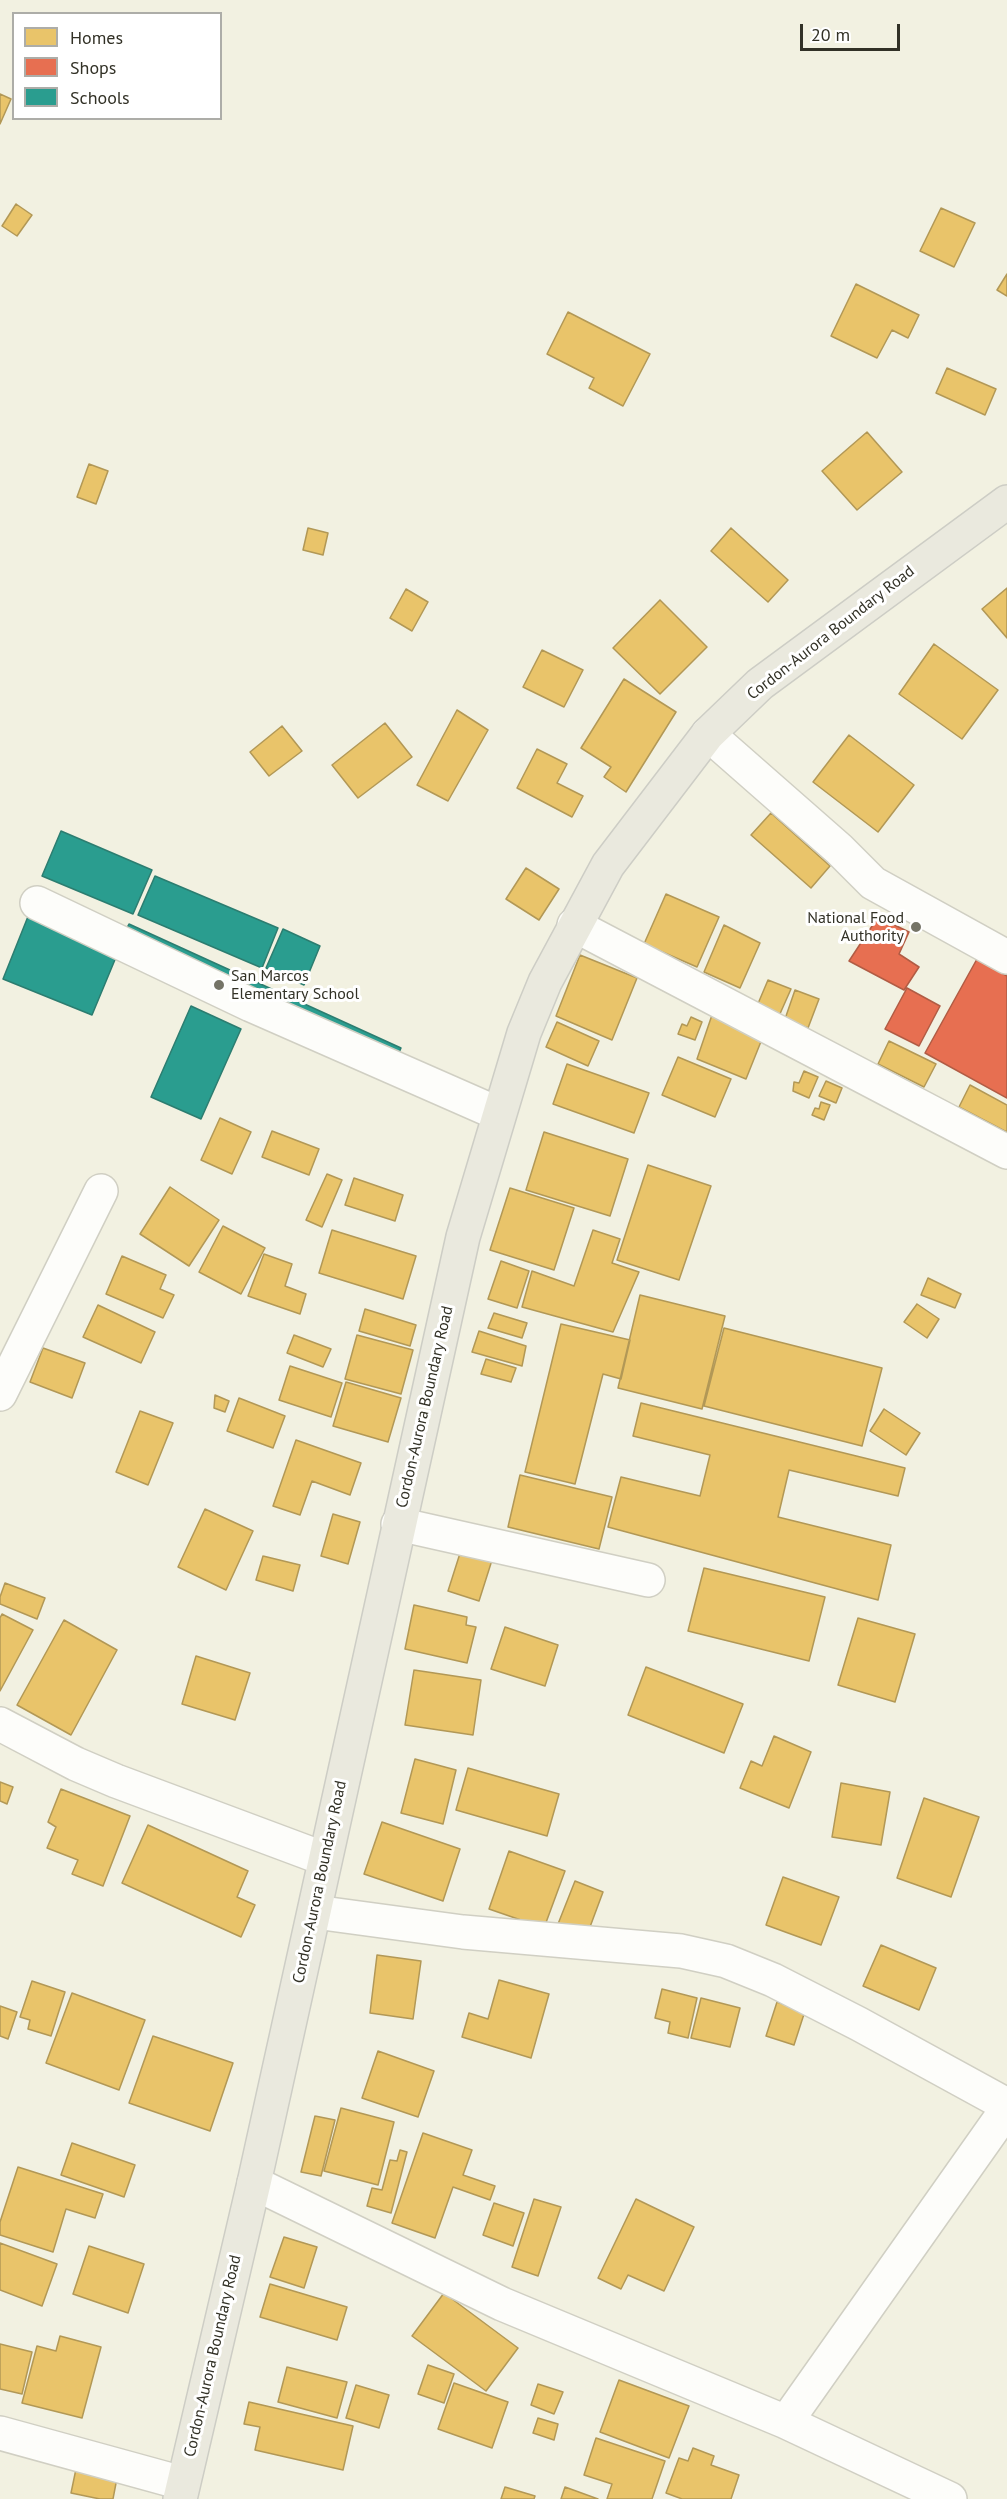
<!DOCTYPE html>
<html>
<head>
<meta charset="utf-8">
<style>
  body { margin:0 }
  #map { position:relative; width:1007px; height:2499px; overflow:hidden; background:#f2f1e1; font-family:"PT Sans",sans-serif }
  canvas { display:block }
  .legend { position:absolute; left:12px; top:12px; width:210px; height:108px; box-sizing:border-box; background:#fff; border:2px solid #adada8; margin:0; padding:8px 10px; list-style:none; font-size:18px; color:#323126 }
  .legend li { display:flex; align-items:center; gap:12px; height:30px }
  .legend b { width:30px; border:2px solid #adada8 }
  .scale { position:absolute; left:800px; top:24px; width:100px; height:27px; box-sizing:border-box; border:3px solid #323126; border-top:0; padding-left:8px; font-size:18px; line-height:21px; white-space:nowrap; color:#323126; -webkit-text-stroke:4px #fff; paint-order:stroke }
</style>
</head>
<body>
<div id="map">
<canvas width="1007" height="2499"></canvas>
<ul class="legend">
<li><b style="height:16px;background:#e9c46a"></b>Homes</li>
<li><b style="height:16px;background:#e76f51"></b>Shops</li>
<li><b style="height:16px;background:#2a9d8f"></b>Schools</li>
</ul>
<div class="scale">20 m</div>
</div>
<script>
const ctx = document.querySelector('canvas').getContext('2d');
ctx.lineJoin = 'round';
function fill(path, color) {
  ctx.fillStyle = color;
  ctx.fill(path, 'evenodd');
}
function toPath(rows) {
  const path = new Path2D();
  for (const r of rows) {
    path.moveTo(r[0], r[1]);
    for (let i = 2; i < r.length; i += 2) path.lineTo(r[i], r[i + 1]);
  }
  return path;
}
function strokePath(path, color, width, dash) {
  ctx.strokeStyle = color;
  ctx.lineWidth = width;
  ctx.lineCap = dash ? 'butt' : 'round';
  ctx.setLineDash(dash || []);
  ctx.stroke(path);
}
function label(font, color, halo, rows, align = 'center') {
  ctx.font = font + ' "PT Sans",sans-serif';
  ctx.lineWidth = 6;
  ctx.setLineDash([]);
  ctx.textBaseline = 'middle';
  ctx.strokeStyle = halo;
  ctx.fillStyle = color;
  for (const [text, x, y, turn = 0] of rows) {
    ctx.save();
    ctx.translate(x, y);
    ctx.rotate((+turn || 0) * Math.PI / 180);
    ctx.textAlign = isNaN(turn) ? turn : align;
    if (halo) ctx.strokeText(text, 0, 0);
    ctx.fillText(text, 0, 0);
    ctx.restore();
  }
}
const homes = toPath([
  [0,94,11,99,0,124,0,94],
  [16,204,32,215,17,236,2,226,16,204],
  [941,208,975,223,954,267,920,251,941,208],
  [1007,274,1007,296,997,290,1007,274],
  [856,284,919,315,908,338,892,330,877,358,831,336,856,284],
  [568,312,650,354,623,406,589,388,594,378,547,354,568,312],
  [947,368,996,389,985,415,936,393,947,368],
  [867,432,902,472,857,510,822,471,867,432],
  [89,464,108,471,96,504,77,497,89,464],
  [308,528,328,533,323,555,303,550,308,528],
  [731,528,788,580,768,602,711,551,731,528],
  [1007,588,1007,638,982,609,1007,588],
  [406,589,428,602,412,631,390,618,406,589],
  [660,600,707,647,660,694,613,648,660,600],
  [934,644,998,690,962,739,899,694,934,644],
  [542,650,583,670,564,707,523,687,542,650],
  [624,679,676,712,626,792,604,777,611,767,581,748,624,679],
  [457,710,488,730,448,801,417,785,457,710],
  [385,723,412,757,358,798,332,765,385,723],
  [282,726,302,751,269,776,250,752,282,726],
  [849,735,914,785,878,832,813,782,849,735],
  [537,749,567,764,557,783,583,796,572,817,517,788,537,749],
  [771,813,830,866,811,888,751,835,771,813],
  [526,868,559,889,539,920,506,899,526,868],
  [666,894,719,917,697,967,644,944,666,894],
  [724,925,760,943,740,988,704,972,724,925],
  [580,955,637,978,612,1040,556,1016,580,955],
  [768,980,791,989,779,1016,757,1006,768,980],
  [795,990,819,999,808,1028,785,1019,795,990],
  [712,1015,764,1034,746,1079,697,1059,712,1015],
  [691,1017,702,1022,695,1040,678,1034,682,1024,687,1026,691,1017],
  [557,1022,599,1041,588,1066,546,1047,557,1022],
  [889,1041,936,1064,924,1087,878,1064,889,1041],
  [678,1057,731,1079,715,1117,662,1095,678,1057],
  [567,1064,649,1093,634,1133,553,1104,567,1064],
  [804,1071,818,1077,809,1098,793,1091,794,1082,799,1083,804,1071],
  [826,1081,842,1088,836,1103,819,1096,826,1081],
  [970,1085,1007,1105,1007,1132,959,1107,970,1085],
  [821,1102,830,1105,824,1120,812,1115,815,1108,819,1109,821,1102],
  [220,1118,251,1132,232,1174,201,1160,220,1118],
  [272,1131,319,1149,309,1175,262,1157,272,1131],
  [544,1132,628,1159,610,1216,526,1190,544,1132],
  [648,1165,711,1186,679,1280,617,1260,648,1165],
  [327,1174,342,1180,322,1227,306,1220,327,1174],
  [354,1178,403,1195,395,1221,345,1205,354,1178],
  [170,1187,219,1220,189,1266,140,1234,170,1187],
  [510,1188,574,1208,554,1270,490,1250,510,1188],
  [223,1226,265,1248,241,1294,199,1272,223,1226],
  [332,1230,416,1256,403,1299,319,1273,332,1230],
  [593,1230,620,1239,612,1263,639,1272,613,1332,522,1307,532,1271,574,1286,593,1230],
  [264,1254,292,1264,285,1286,306,1294,300,1314,248,1296,264,1254],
  [122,1256,166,1275,160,1289,174,1295,163,1318,106,1294,122,1256],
  [501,1261,529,1271,517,1308,488,1299,501,1261],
  [928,1278,961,1294,955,1308,921,1295,928,1278],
  [640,1295,725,1316,702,1409,618,1388,640,1295],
  [917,1304,939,1319,927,1338,904,1322,917,1304],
  [98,1305,155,1332,141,1363,83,1337,98,1305],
  [365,1309,416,1325,410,1346,359,1331,365,1309],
  [494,1313,527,1323,522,1338,488,1328,494,1313],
  [561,1324,630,1340,621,1379,603,1374,575,1484,525,1472,561,1324],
  [724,1328,882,1368,862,1446,704,1406,724,1328],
  [479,1331,526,1346,522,1366,472,1352,479,1331],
  [294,1335,331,1349,323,1367,287,1353,294,1335],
  [357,1335,413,1350,401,1394,345,1379,357,1335],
  [43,1348,85,1363,72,1398,30,1382,43,1348],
  [486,1359,516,1368,511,1382,481,1374,486,1359],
  [290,1366,342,1383,331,1417,279,1400,290,1366],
  [346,1382,401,1398,388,1442,333,1426,346,1382],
  [215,1395,229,1401,225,1412,214,1408,215,1395],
  [239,1398,285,1416,273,1448,227,1431,239,1398],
  [641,1403,905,1468,898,1496,789,1470,778,1517,891,1545,878,1600,608,1527,621,1477,700,1496,710,1455,633,1436,641,1403],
  [884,1409,920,1433,906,1455,870,1431,884,1409],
  [140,1411,173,1423,148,1485,116,1472,140,1411],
  [296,1440,361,1463,350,1495,312,1481,300,1515,273,1506,296,1440],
  [520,1475,612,1497,599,1549,508,1527,520,1475],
  [205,1509,253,1531,226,1590,178,1567,205,1509],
  [333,1514,360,1522,348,1564,321,1556,333,1514],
  [462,1547,493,1557,479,1601,448,1591,462,1547],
  [263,1556,300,1565,293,1591,256,1580,263,1556],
  [704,1568,825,1597,809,1661,688,1631,704,1568],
  [5,1583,45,1598,37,1619,0,1604,0,1597,5,1583],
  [414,1605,467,1617,466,1625,476,1627,467,1663,405,1649,414,1605],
  [2,1614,33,1630,0,1691,0,1618,2,1614],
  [858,1618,915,1634,895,1702,838,1685,858,1618],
  [64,1620,117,1650,71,1735,17,1705,64,1620],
  [505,1627,558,1645,545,1686,491,1669,505,1627],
  [196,1656,250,1673,235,1720,182,1704,196,1656],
  [646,1667,743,1704,724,1753,628,1715,646,1667],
  [414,1670,481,1680,473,1735,405,1725,414,1670],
  [774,1736,811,1752,789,1808,740,1788,751,1761,762,1766,774,1736],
  [415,1759,456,1770,443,1824,401,1813,415,1759],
  [468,1768,559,1794,547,1836,456,1810,468,1768],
  [0,1782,13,1787,7,1804,0,1801,0,1782],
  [841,1783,890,1792,881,1845,832,1837,841,1783],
  [61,1789,130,1816,103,1886,72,1874,78,1860,47,1848,56,1827,48,1822,61,1789],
  [924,1798,979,1817,951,1897,897,1878,924,1798],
  [382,1822,460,1849,443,1901,364,1874,382,1822],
  [148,1825,248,1871,237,1897,255,1905,241,1937,122,1883,148,1825],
  [509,1851,565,1871,544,1928,489,1909,509,1851],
  [783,1877,839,1897,821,1945,766,1925,783,1877],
  [575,1881,603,1892,587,1935,558,1924,575,1881],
  [881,1945,936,1968,919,2010,863,1986,881,1945],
  [377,1955,421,1961,413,2019,370,2013,377,1955],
  [499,1980,549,1994,531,2058,462,2037,469,2013,488,2019,499,1980],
  [32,1981,65,1992,51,2036,28,2029,30,2020,20,2017,32,1981],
  [662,1989,697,1998,688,2038,668,2033,670,2022,655,2018,662,1989],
  [72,1993,145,2020,119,2090,46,2063,72,1993],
  [701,1998,740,2008,730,2047,691,2038,701,1998],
  [777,2002,805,2011,794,2045,766,2036,777,2002],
  [0,2006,17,2012,8,2039,0,2036,0,2006],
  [153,2036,233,2063,210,2131,129,2103,153,2036],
  [378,2051,434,2071,418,2117,362,2098,378,2051],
  [341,2108,394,2122,378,2185,324,2171,341,2108],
  [315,2116,335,2120,321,2176,301,2172,315,2116],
  [423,2133,472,2150,463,2175,495,2186,490,2200,453,2187,435,2238,392,2223,423,2133],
  [72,2143,135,2165,124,2197,61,2175,72,2143],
  [400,2150,407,2152,391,2213,367,2206,372,2188,382,2190,390,2160,397,2161,400,2150],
  [18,2167,103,2194,95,2218,66,2209,53,2252,0,2235,0,2222,18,2167],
  [534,2199,561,2207,538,2276,512,2267,534,2199],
  [636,2199,694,2227,664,2291,628,2275,621,2289,598,2278,636,2199],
  [494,2203,524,2213,513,2246,483,2235,494,2203],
  [284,2237,317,2247,304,2288,270,2277,284,2237],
  [0,2243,57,2264,42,2306,0,2290,0,2243],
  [89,2246,144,2264,128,2313,73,2294,89,2246],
  [270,2284,347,2307,337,2340,260,2317,270,2284],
  [444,2293,518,2348,486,2391,412,2336,444,2293],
  [60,2336,101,2347,82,2418,22,2403,37,2346,56,2351,60,2336],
  [0,2344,32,2352,22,2394,0,2389,0,2344],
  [428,2365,454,2374,444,2403,418,2394,428,2365],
  [287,2367,347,2382,337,2418,278,2402,287,2367],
  [619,2380,689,2406,669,2458,600,2432,619,2380],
  [454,2383,508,2402,492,2448,438,2429,454,2383],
  [538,2384,563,2392,554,2414,531,2405,538,2384],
  [356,2385,389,2395,379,2428,346,2418,356,2385],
  [249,2402,353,2426,343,2470,255,2450,260,2427,244,2424,249,2402],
  [538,2418,558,2424,554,2440,533,2433,538,2418],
  [596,2438,665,2461,652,2499,607,2499,612,2484,584,2475,596,2438],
  [693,2448,714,2456,711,2465,739,2475,731,2499,682,2499,666,2493,679,2458,688,2461,693,2448],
  [76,2469,117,2478,113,2499,100,2499,71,2493,76,2469],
  [505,2487,535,2496,534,2499,501,2499,505,2487],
  [565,2487,598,2499,561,2499,565,2487]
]);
const shops = toPath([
  [878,917,909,932,899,954,919,967,904,990,849,961,878,917],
  [977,959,1007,976,1007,1098,925,1053,977,959],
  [907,988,940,1006,919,1046,885,1029,907,988]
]);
const schools = toPath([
  [61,831,152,870,133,914,42,876,61,831],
  [155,876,278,928,262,968,138,915,155,876],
  [29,914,119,950,92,1015,3,979,29,914],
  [129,924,401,1048,395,1062,122,937,129,924],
  [283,929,320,946,304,985,266,968,283,929],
  [191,1006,241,1029,201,1119,151,1097,191,1006]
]);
const minor = toPath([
  [708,734,839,849,873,883,1007,957],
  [37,903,251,1005,499,1114],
  [574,925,1007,1152],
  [0,1394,101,1191],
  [398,1524,648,1580],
  [0,1724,76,1764,116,1781,325,1859],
  [315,1912,463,1932,681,1951,726,1961,773,1980,859,2024,1007,2105],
  [254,2183,502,2304,786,2422,950,2499],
  [786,2422,1007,2109],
  [0,2433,182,2483]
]);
const major = toPath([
  [180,2499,254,2183,463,1237,524,1033,545,982,608,865,708,734,760,684,1007,502]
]);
const markers = [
  [916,927,6,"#757467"],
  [219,985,6,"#757467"]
];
const streetNames = [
  ["Cordon-Aurora Boundary Road",831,633,-38],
  ["Cordon-Aurora Boundary Road",425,1407,-77],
  ["Cordon-Aurora Boundary Road",320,1882,-78],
  ["Cordon-Aurora Boundary Road",213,2356,-77]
];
const poiNames = [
  ["National Food",904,918],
  ["Authority",904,936],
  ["San Marcos",231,976,"left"],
  ["Elementary School",231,994,"left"]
];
fill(homes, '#e9c46a');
strokePath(homes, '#b29856', 1.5);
fill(shops, '#e76f51');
strokePath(shops, '#b15c44', 1.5);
fill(schools, '#2a9d8f');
strokePath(schools, '#2c7d70', 1.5);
strokePath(minor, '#d0cfc3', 36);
strokePath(major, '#cdcdc5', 36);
strokePath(minor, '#fdfdfa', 33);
strokePath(major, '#eae9de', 33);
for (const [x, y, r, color] of markers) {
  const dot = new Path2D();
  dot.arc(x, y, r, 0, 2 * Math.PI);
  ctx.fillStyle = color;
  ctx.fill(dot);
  strokePath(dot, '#fff', 2);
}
label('16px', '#323126', '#fff', streetNames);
label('16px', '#323126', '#fff', poiNames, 'right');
</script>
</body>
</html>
